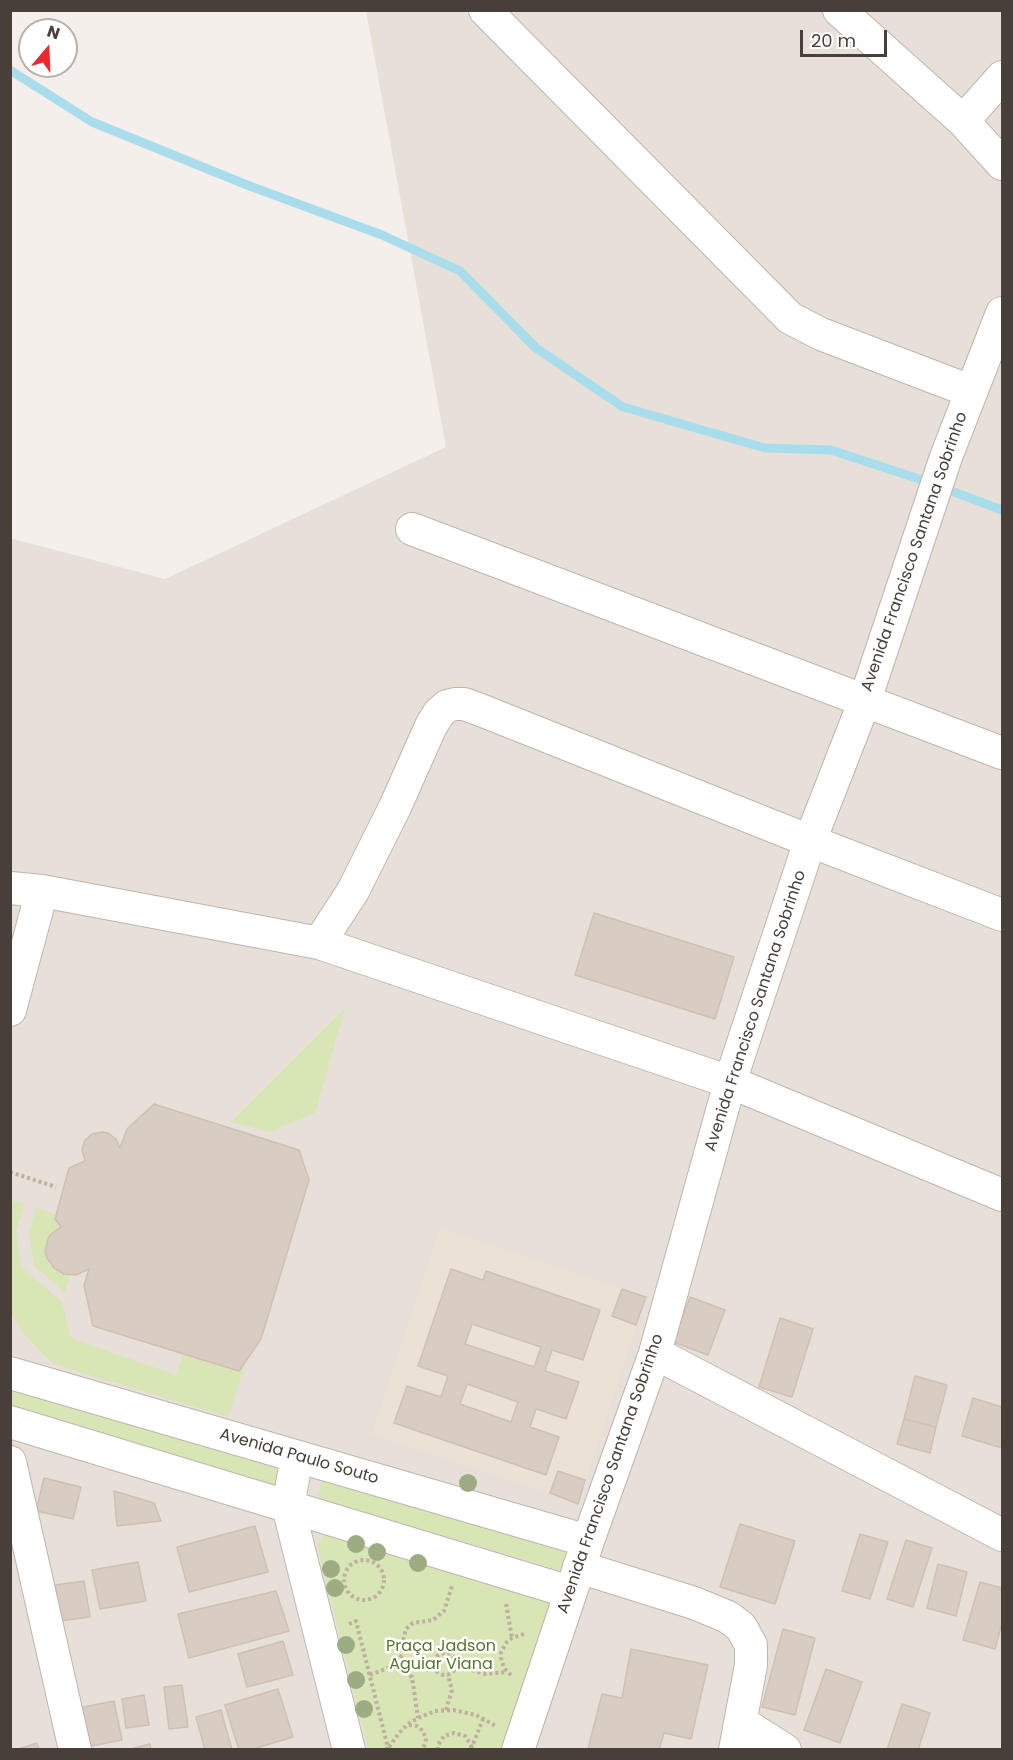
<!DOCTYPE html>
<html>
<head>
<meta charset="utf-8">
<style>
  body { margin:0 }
  #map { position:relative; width:1013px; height:1760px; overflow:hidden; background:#f4efea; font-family:Poppins,sans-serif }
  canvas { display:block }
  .frame { position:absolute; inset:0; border:12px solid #473f38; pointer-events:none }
  .north { position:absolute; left:18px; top:18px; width:60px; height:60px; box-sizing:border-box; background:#fff; border:2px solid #b5b2af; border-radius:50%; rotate:19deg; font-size:16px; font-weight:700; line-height:24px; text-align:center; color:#473f38 }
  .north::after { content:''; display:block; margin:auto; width:21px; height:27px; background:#ed282c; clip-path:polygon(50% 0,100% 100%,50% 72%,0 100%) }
  .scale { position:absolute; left:800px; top:30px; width:87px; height:27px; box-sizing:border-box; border:3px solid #473f38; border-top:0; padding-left:8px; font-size:18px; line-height:21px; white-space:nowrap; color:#473f38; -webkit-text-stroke:4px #fff; paint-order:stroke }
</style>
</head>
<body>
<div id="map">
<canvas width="1013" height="1760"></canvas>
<div class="frame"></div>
<div class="north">N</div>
<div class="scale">20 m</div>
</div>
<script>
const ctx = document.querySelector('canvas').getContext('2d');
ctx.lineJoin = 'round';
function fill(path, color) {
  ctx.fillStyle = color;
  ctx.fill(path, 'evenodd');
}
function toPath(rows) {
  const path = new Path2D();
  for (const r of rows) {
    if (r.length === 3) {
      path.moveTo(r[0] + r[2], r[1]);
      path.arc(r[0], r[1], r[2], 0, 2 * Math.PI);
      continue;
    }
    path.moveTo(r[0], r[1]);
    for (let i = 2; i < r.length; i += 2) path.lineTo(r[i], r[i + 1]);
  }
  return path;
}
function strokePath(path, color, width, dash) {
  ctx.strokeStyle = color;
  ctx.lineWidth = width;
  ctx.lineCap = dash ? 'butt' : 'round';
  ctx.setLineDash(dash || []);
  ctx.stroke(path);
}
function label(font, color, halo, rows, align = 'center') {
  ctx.font = font + ' Poppins,sans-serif';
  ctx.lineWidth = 5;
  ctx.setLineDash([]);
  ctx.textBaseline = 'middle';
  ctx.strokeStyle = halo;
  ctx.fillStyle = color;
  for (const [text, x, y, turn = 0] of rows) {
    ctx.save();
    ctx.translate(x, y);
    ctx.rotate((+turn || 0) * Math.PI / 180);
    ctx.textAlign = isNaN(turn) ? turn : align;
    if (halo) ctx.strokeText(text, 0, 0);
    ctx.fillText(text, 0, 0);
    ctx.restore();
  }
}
const residential = toPath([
  [366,11,1002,11,1002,1749,11,1749,10,538,165,579,446,447]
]);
const education = toPath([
  [440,1228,646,1297,578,1504,550,1493,372,1434]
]);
const green = toPath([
  [345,1008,315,1113,270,1132,231,1122],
  [10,1200,24,1204,16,1232,21,1267,62,1302,71,1338,176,1375,183,1354,239,1371,246,1361,228,1417,53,1364,26,1336,11,1314],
  [36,1208,57,1215,61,1227,51,1234,48,1239,45,1252,49,1264,54,1268,64,1274,70,1275,65,1292,34,1266,29,1233],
  [10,1385,280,1465,281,1476,273,1487,11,1409],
  [323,1479,565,1547,573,1554,569,1566,560,1570,322,1500,318,1495],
  [327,1532,564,1596,511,1749,368,1749,317,1545]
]);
const stream = toPath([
  [10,70,92,122,247,185,382,235,460,271,536,348,623,407,765,448,831,450,922,480,1002,510]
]);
const building = toPath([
  [594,913,734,957,715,1019,575,975,594,913],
  [154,1104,299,1150,309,1180,261,1339,239,1371,93,1326,84,1285,89,1269,76,1275,64,1274,54,1268,47,1258,45,1252,48,1239,51,1234,61,1227,55,1219,69,1168,85,1161,82,1150,85,1140,92,1134,103,1132,108,1133,116,1139,120,1148,127,1129,154,1104],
  [451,1269,483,1280,486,1271,600,1310,583,1360,552,1350,545,1371,579,1382,566,1419,536,1409,530,1427,559,1437,546,1475,394,1423,407,1386,441,1397,448,1376,418,1366,451,1269],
  [472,1324,541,1347,534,1367,465,1344,472,1324],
  [467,1384,518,1402,511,1422,460,1404,467,1384],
  [622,1289,646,1297,636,1325,612,1316,622,1289],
  [690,1297,725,1310,708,1355,673,1342,690,1297],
  [780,1318,813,1329,792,1397,759,1387,780,1318],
  [915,1376,947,1385,936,1427,904,1419,915,1376],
  [973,1398,1002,1407,1002,1448,962,1436,973,1398],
  [904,1419,936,1427,930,1453,897,1444,904,1419],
  [558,1471,585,1480,578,1504,550,1493,558,1471],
  [44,1478,81,1487,73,1519,36,1511,44,1478],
  [114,1491,154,1503,161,1521,117,1526,114,1491],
  [740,1524,795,1541,775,1604,720,1587,740,1524],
  [255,1526,268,1572,189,1592,177,1547,255,1526],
  [860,1534,888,1542,870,1599,842,1591,860,1534],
  [906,1540,932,1548,913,1607,887,1599,906,1540],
  [138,1562,146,1601,100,1609,92,1570,138,1562],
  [938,1564,967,1572,956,1616,927,1608,938,1564],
  [84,1581,90,1617,60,1621,55,1585,84,1581],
  [980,1582,1002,1588,1002,1623,995,1649,963,1640,980,1582],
  [276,1591,289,1631,189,1658,178,1614,276,1591],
  [783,1629,815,1638,795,1715,762,1707,783,1629],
  [283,1641,293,1675,247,1687,238,1654,283,1641],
  [631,1649,708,1665,691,1739,664,1733,659,1750,588,1749,602,1694,622,1698,631,1649],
  [826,1669,862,1682,840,1743,804,1730,826,1669],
  [182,1685,188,1727,169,1729,164,1687,182,1685],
  [278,1689,293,1737,250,1750,239,1750,225,1705,278,1689],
  [144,1695,149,1725,126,1728,122,1699,144,1695],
  [114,1701,122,1740,87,1747,78,1708,114,1701],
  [902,1704,930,1713,918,1750,887,1750,902,1704],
  [221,1710,232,1750,205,1750,196,1717,221,1710],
  [37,1743,39,1750,15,1750,37,1743],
  [150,1744,151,1750,127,1750,150,1744]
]);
const path = toPath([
  [10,1172,56,1187],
  [364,1580,20],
  [506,1604,512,1638],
  [349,1624,356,1621,388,1748,384,1750],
  [445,1664,11],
  [457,1660,472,1670,485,1674,507,1672],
  [395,1665,412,1677,418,1718],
  [370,1675,395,1665,402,1655,403,1641,406,1629,413,1623,433,1620,444,1611,452,1586],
  [511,1675,504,1668,501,1658,501,1652,507,1642,512,1638,524,1634],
  [446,1710,452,1690,448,1675],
  [409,1725,417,1726,423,1731,426,1739,423,1750],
  [389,1747,399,1733,408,1724,418,1718,435,1711,454,1710,476,1715,496,1726],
  [471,1749,483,1719],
  [438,1750,438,1745,444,1736,454,1733,465,1736,471,1745,471,1750]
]);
const minor = toPath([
  [485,10,790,318,821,334,970,391],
  [839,10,963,121,1002,164],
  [963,121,1002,77],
  [412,529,1002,753],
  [10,888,42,891,319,943,730,1082,1002,1195],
  [319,943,353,891,395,807,431,726,439,713,447,706,455,704,464,704,478,709,810,841,1002,915],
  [10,1010,42,891],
  [655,1353,1002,1535],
  [10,1373,588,1541],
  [10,1422,570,1592],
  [297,1457,288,1506,349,1750],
  [10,1462,75,1750],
  [579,1567,694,1603,728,1617,741,1627,751,1645,751,1665,735,1750],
  [741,1722,785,1750],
  [518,1750,588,1541,655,1353,730,1082,810,841,865,700,946,457,1002,313]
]);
const trees = [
  [468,1483],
  [356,1544],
  [377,1552],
  [418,1563],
  [331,1569],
  [335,1588],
  [346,1645],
  [356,1680],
  [364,1709]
];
const streetNames = [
  ["Avenida Francisco Santana Sobrinho",915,552,-71],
  ["Avenida Francisco Santana Sobrinho",756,1011,-72],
  ["Avenida Paulo Souto",299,1457,16],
  ["Avenida Francisco Santana Sobrinho",611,1474,-71]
];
const parkNames = [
  ["Praça Jadson",441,1647],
  ["Aguiar Viana",441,1665]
];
fill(residential, '#e7e0d8');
fill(education, '#ece1d5');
fill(green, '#d8e5b5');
strokePath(stream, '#aaddec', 9);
fill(building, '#d8ccc3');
strokePath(building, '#cfc0b3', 1.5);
strokePath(minor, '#bfb5ad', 34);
strokePath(path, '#c0ae9f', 4, [3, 3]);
strokePath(minor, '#fff', 32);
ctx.fillStyle = '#9dac83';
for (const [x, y] of trees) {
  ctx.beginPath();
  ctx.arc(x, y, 9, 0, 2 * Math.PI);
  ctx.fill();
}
label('16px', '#473f38', '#fff', streetNames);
label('16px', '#56762e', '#fff', parkNames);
</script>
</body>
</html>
